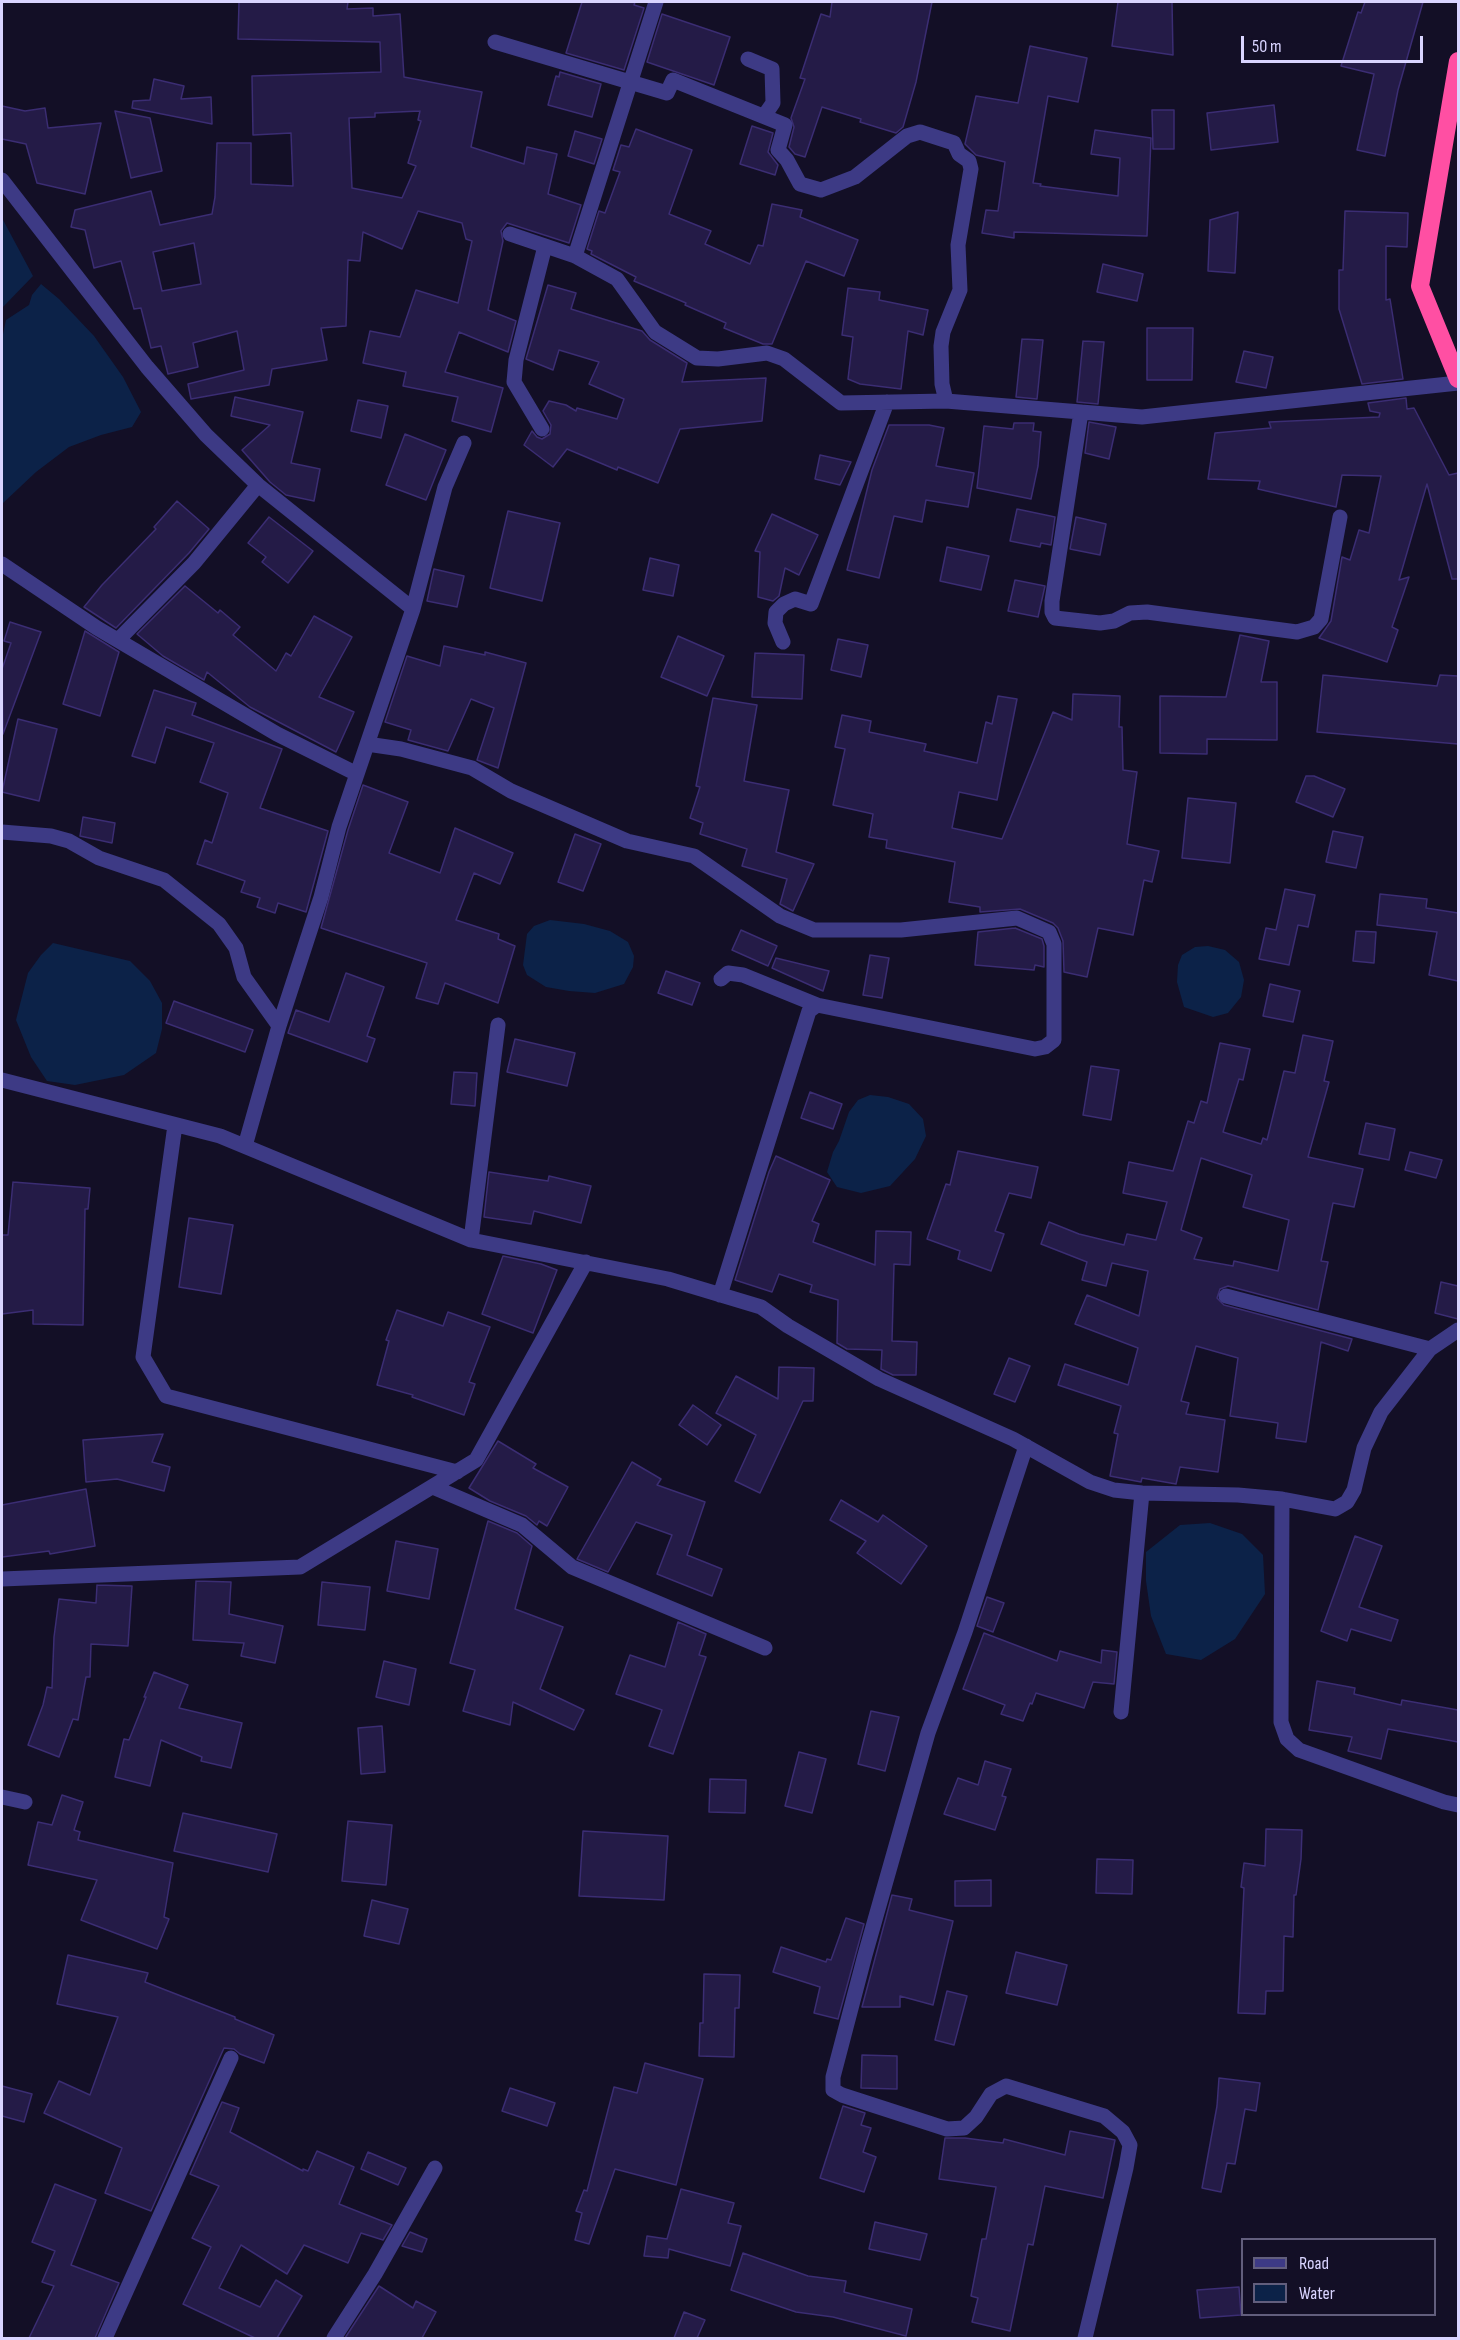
<!DOCTYPE html>
<html>
<head>
<meta charset="utf-8">
<style>
  body { margin:0 }
  #map { position:relative; width:1460px; height:2340px; overflow:hidden; background:#130f26; font-family:"Sofia Sans Condensed",sans-serif }
  canvas { display:block }
  .frame { position:absolute; inset:0; border:3px solid #d9d4ff; pointer-events:none }
  .legend { position:absolute; left:1241px; top:2238px; width:195px; height:78px; box-sizing:border-box; background:#130f26; border:2px solid #625e7d; margin:0; padding:8px 10px; list-style:none; font-size:18px; color:#d9d4ff }
  .legend li { display:flex; align-items:center; gap:12px; height:30px }
  .legend b { width:30px; border:2px solid #625e7d }
  .scale { position:absolute; left:1241px; top:36px; width:182px; height:27px; box-sizing:border-box; border:3px solid #d9d4ff; border-top:0; padding-left:8px; font-size:18px; line-height:21px; white-space:nowrap; color:#d9d4ff; -webkit-text-stroke:4px #130f26; paint-order:stroke }
</style>
</head>
<body>
<div id="map">
<canvas width="1460" height="2340"></canvas>
<div class="frame"></div>
<ul class="legend">
<li><b style="height:8px;background:#3d3a85"></b>Road</li>
<li><b style="height:16px;background:#0c2248"></b>Water</li>
</ul>
<div class="scale">50 m</div>
</div>
<script>
const ctx = document.querySelector('canvas').getContext('2d');
ctx.lineJoin = 'round';
function fill(path, color) {
  ctx.fillStyle = color;
  ctx.fill(path, 'evenodd');
}
function toPath(rows) {
  const path = new Path2D();
  for (const r of rows) {
    path.moveTo(r[0], r[1]);
    for (let i = 2; i < r.length; i += 2) path.lineTo(r[i], r[i + 1]);
  }
  return path;
}
function strokePath(path, color, width, dash) {
  ctx.strokeStyle = color;
  ctx.lineWidth = width;
  ctx.lineCap = dash ? 'butt' : 'round';
  ctx.setLineDash(dash || []);
  ctx.stroke(path);
}
const water = toPath([
  [2,218,33,276,2,308],
  [41,284,59,299,94,336,123,377,141,412,132,427,101,435,69,447,36,472,2,504,2,339,6,320,29,305,32,295],
  [550,920,584,924,610,931,628,942,634,956,633,967,624,984,595,993,569,991,546,987,527,975,523,965,527,934,534,926],
  [53,943,130,961,150,981,162,1003,162,1029,156,1053,124,1075,75,1085,47,1081,31,1057,16,1020,28,973,41,955],
  [1208,946,1225,950,1239,962,1244,980,1241,997,1228,1013,1213,1017,1184,1007,1177,982,1178,965,1182,955,1195,947],
  [870,1095,888,1097,909,1104,923,1119,926,1136,915,1159,890,1186,861,1193,837,1187,827,1172,833,1152,839,1141,849,1112,858,1100],
  [1210,1523,1242,1534,1263,1555,1265,1594,1235,1639,1201,1660,1166,1654,1151,1616,1146,1581,1146,1552,1180,1525]
]);
const building = toPath([
  [239,2,348,2,347,9,373,8,373,16,400,14,404,77,482,92,471,147,524,164,527,147,557,154,548,194,581,205,569,243,507,223,501,231,503,241,488,310,516,321,508,352,459,332,445,372,503,388,491,432,452,421,458,397,403,386,406,372,363,363,370,331,400,337,416,290,458,303,472,241,466,239,462,223,418,211,402,249,363,232,360,261,348,260,346,326,321,328,327,360,272,369,269,385,191,399,188,384,244,370,237,331,193,343,198,367,168,374,161,346,151,348,141,308,134,309,121,261,94,268,85,230,71,227,75,210,151,191,160,225,212,214,215,197,217,143,251,143,251,184,293,186,291,133,253,135,252,76,381,72,380,42,238,39,239,2],
  [420,111,418,120,421,121,408,163,416,166,402,198,352,188,349,118,375,117,375,113,420,111],
  [194,243,201,284,162,291,153,252,194,243],
  [582,2,635,2,634,5,644,8,624,70,566,53,582,2],
  [832,2,932,2,916,82,903,127,896,133,860,122,861,119,822,107,805,157,795,154,789,147,794,127,791,118,805,79,800,78,821,14,830,17,832,2],
  [1118,2,1172,2,1173,55,1112,46,1118,2],
  [1365,2,1423,2,1398,90,1385,156,1357,150,1374,74,1341,66,1358,12,1361,13,1365,2],
  [662,14,730,37,714,85,647,62,662,14],
  [1030,46,1087,58,1078,102,1048,96,1033,183,1041,184,1040,186,1118,196,1120,158,1091,154,1095,130,1151,138,1147,236,1014,232,1014,238,982,233,986,210,998,211,1005,162,976,155,965,144,976,96,1018,103,1030,46],
  [560,72,601,84,592,117,548,105,556,76,559,77,560,72],
  [154,79,184,86,181,99,211,97,212,124,132,108,133,101,150,100,154,79],
  [1274,105,1278,142,1211,150,1207,113,1274,105],
  [2,106,25,111,45,108,48,128,101,123,85,194,37,183,26,144,2,139,2,106],
  [1152,110,1174,110,1174,149,1153,149,1152,110],
  [115,111,150,118,162,171,131,178,115,111],
  [752,126,773,133,768,152,778,165,775,175,740,164,752,126],
  [636,129,692,150,669,214,711,231,705,244,750,264,758,245,763,246,772,204,802,210,800,217,858,240,844,276,806,261,772,344,763,344,724,328,726,323,685,305,686,303,634,281,636,277,591,254,592,251,587,249,599,211,605,213,620,172,613,170,621,145,629,147,636,129],
  [575,131,602,139,594,164,568,156,575,131],
  [1345,211,1408,213,1407,247,1386,246,1386,300,1390,299,1403,379,1362,384,1339,309,1339,270,1343,270,1345,211],
  [1238,212,1235,273,1208,271,1210,220,1238,212],
  [1103,264,1143,274,1137,301,1097,292,1103,264],
  [548,285,576,293,571,309,642,331,650,340,687,363,682,382,766,378,762,421,680,429,658,483,618,467,617,470,567,449,553,467,524,445,532,431,537,437,542,439,550,434,551,425,543,411,549,401,566,405,576,411,577,408,617,419,624,399,589,384,599,362,559,350,553,370,526,359,548,285],
  [848,288,880,292,879,300,928,310,923,335,908,331,901,389,860,384,848,379,853,337,842,335,848,288],
  [1147,328,1193,328,1192,380,1147,380,1147,328],
  [1022,339,1043,340,1037,399,1016,397,1022,339],
  [1083,341,1104,342,1098,404,1077,402,1083,341],
  [1244,351,1273,357,1266,388,1236,382,1244,351],
  [235,397,303,412,291,463,320,469,314,501,286,495,270,482,242,450,270,425,231,416,235,397],
  [1406,398,1407,409,1414,408,1449,475,1458,473,1458,579,1452,579,1427,484,1399,580,1409,577,1392,627,1398,630,1387,662,1319,638,1331,621,1342,557,1350,560,1359,530,1369,533,1381,476,1342,475,1336,507,1258,489,1260,481,1208,479,1215,433,1271,428,1269,422,1379,417,1380,413,1370,411,1368,403,1406,398],
  [358,400,388,406,381,438,351,431,358,400],
  [1089,422,1116,427,1109,459,1085,453,1089,422],
  [1014,423,1034,423,1033,431,1041,432,1038,466,1031,499,977,488,984,426,1013,429,1014,423],
  [889,425,929,425,944,428,936,466,974,473,968,507,926,500,922,522,894,516,879,578,847,570,872,470,889,425],
  [405,434,446,450,426,500,386,485,405,434],
  [820,455,851,462,840,485,815,479,820,455],
  [177,501,209,529,189,553,116,628,84,607,102,585,156,529,154,527,177,501],
  [1017,509,1055,517,1051,545,1041,543,1040,547,1010,541,1017,509],
  [508,511,560,523,542,601,490,588,508,511],
  [772,514,818,535,799,575,785,568,779,596,773,601,758,597,760,552,755,551,772,514],
  [269,517,313,551,288,583,262,562,266,557,248,543,269,517],
  [1076,517,1106,524,1100,555,1070,549,1076,517],
  [947,547,989,556,981,590,940,581,947,547],
  [650,558,679,565,673,596,643,590,650,558],
  [434,569,464,576,457,607,427,601,434,569],
  [1015,580,1045,586,1038,617,1008,611,1015,580],
  [185,586,218,613,220,610,240,627,233,635,276,671,286,653,291,656,314,616,352,637,319,697,354,712,336,752,250,707,207,672,204,680,163,656,137,634,185,586],
  [10,622,41,632,3,734,2,669,11,643,4,641,10,622],
  [85,631,119,652,100,716,63,704,85,631],
  [1240,635,1269,641,1261,682,1277,682,1277,740,1207,739,1207,754,1160,753,1160,696,1226,697,1240,635],
  [678,636,724,656,707,696,661,677,678,636],
  [838,639,868,645,861,677,831,670,838,639],
  [444,646,485,655,485,652,526,663,498,768,477,760,494,708,471,699,448,751,408,740,411,730,385,722,407,656,440,666,444,646],
  [755,653,804,655,802,699,752,697,755,653],
  [1323,675,1437,686,1440,675,1458,676,1458,744,1317,732,1323,675],
  [154,690,196,703,192,715,282,749,260,808,328,831,306,912,278,903,275,913,257,907,260,898,241,892,245,881,197,864,205,840,212,843,228,793,200,782,214,743,166,727,155,763,132,756,154,690],
  [1073,694,1120,696,1119,727,1122,727,1123,770,1137,772,1127,844,1159,851,1152,882,1144,880,1133,935,1098,928,1087,977,1064,972,1063,941,1058,928,1053,923,1020,909,980,912,980,907,949,902,955,862,886,848,887,840,869,837,873,814,833,805,845,749,835,747,842,715,871,721,869,732,926,744,924,751,977,763,986,722,992,724,998,696,1017,699,997,800,959,792,952,828,1002,839,1053,712,1072,720,1073,694],
  [713,698,757,705,744,781,789,790,776,852,814,864,793,911,780,904,787,879,742,866,747,849,700,834,703,823,690,818,700,787,696,786,713,698],
  [18,719,57,729,39,801,2,792,18,719],
  [1306,776,1314,776,1345,789,1333,817,1296,802,1306,776],
  [363,785,408,802,389,853,440,873,455,828,513,853,500,884,474,873,456,920,499,934,498,939,515,946,498,1003,445,983,438,1004,416,998,427,963,321,928,348,830,363,785],
  [1188,798,1236,803,1230,863,1182,858,1188,798],
  [83,817,115,823,112,843,80,836,83,817],
  [1333,831,1363,837,1356,868,1326,862,1333,831],
  [575,834,601,844,583,891,558,882,575,834],
  [1285,889,1315,895,1308,927,1298,925,1289,965,1259,959,1266,928,1276,930,1285,889],
  [1380,894,1427,899,1426,908,1458,913,1458,981,1429,975,1437,932,1377,925,1380,894],
  [1015,928,1042,939,1044,946,1044,967,1035,965,1034,970,975,965,978,932,1015,928],
  [741,930,777,946,768,966,732,950,741,930],
  [1356,931,1376,932,1374,963,1353,961,1356,931],
  [870,955,889,958,882,998,863,995,870,955],
  [776,958,829,971,823,991,772,968,776,958],
  [666,971,700,983,692,1005,658,993,666,971],
  [346,973,384,987,367,1036,375,1039,367,1062,288,1033,296,1010,329,1022,346,973],
  [1270,984,1300,991,1293,1022,1263,1016,1270,984],
  [174,1001,253,1030,245,1052,166,1023,174,1001],
  [1303,1035,1333,1041,1324,1081,1329,1082,1308,1157,1363,1169,1354,1207,1333,1203,1321,1261,1328,1262,1318,1310,1228,1286,1220,1289,1217,1298,1224,1305,1352,1339,1348,1351,1321,1342,1306,1442,1276,1438,1278,1423,1230,1416,1238,1358,1196,1346,1181,1401,1189,1403,1186,1414,1225,1420,1218,1472,1180,1467,1176,1484,1142,1478,1141,1482,1110,1476,1118,1434,1114,1433,1121,1406,1058,1385,1065,1364,1128,1385,1138,1348,1075,1324,1087,1295,1139,1316,1148,1271,1112,1263,1106,1286,1082,1280,1087,1262,1041,1244,1049,1222,1079,1234,1124,1245,1127,1234,1156,1240,1167,1202,1123,1193,1129,1162,1173,1171,1188,1121,1194,1123,1201,1101,1207,1103,1220,1043,1250,1049,1243,1080,1239,1079,1223,1132,1261,1144,1263,1138,1267,1140,1284,1071,1295,1073,1303,1035],
  [1201,1158,1252,1175,1243,1207,1289,1220,1278,1271,1234,1261,1233,1266,1194,1259,1202,1238,1181,1230,1201,1158],
  [515,1039,575,1053,567,1086,507,1072,515,1039],
  [1091,1066,1119,1070,1111,1120,1083,1115,1091,1066],
  [454,1072,477,1073,475,1106,451,1104,454,1072],
  [810,1092,842,1104,833,1129,801,1118,810,1092],
  [1366,1123,1395,1129,1389,1160,1359,1154,1366,1123],
  [958,1151,1038,1167,1031,1198,1009,1193,995,1231,1004,1234,991,1271,958,1259,960,1251,927,1239,946,1184,950,1185,958,1151],
  [1410,1152,1442,1160,1436,1178,1405,1170,1410,1152],
  [776,1156,830,1180,812,1221,819,1224,813,1242,875,1265,876,1231,911,1232,910,1265,894,1264,892,1341,917,1342,916,1375,893,1375,881,1369,882,1350,847,1349,837,1343,838,1300,810,1292,812,1285,779,1274,772,1292,735,1280,769,1172,776,1156],
  [489,1172,548,1181,549,1176,591,1186,581,1223,534,1211,531,1224,484,1217,489,1172],
  [13,1182,90,1188,88,1209,85,1209,83,1325,33,1324,33,1310,2,1314,2,1235,8,1235,13,1182],
  [189,1218,233,1225,221,1294,179,1287,189,1218],
  [503,1256,541,1264,557,1270,533,1333,482,1314,503,1256],
  [1441,1282,1458,1286,1458,1319,1435,1313,1441,1282],
  [397,1310,443,1326,448,1312,490,1327,469,1382,475,1384,464,1415,412,1397,413,1395,377,1385,389,1341,386,1340,397,1310],
  [1009,1358,1030,1366,1015,1402,994,1394,1009,1358],
  [779,1367,814,1368,813,1401,803,1401,760,1493,735,1481,756,1435,716,1413,736,1376,778,1399,779,1367],
  [693,1405,721,1425,707,1445,679,1425,693,1405],
  [163,1434,152,1462,170,1467,164,1491,117,1479,86,1482,83,1440,163,1434],
  [498,1441,536,1464,533,1468,568,1487,547,1526,539,1521,537,1525,526,1516,490,1501,469,1488,498,1441],
  [632,1462,661,1479,657,1485,705,1502,687,1555,722,1569,712,1596,657,1574,672,1535,636,1522,608,1572,577,1559,632,1462],
  [86,1489,95,1546,50,1554,49,1551,2,1557,2,1505,86,1489],
  [841,1500,878,1522,883,1515,927,1546,901,1584,857,1553,866,1541,830,1520,841,1500],
  [488,1521,517,1533,532,1546,515,1609,563,1627,540,1689,584,1710,574,1730,513,1702,510,1725,463,1711,475,1670,450,1663,488,1521],
  [1355,1536,1382,1546,1359,1607,1398,1620,1391,1641,1351,1629,1347,1641,1321,1631,1355,1536],
  [396,1541,438,1549,429,1599,387,1591,396,1541],
  [196,1581,231,1582,229,1614,283,1626,275,1663,241,1656,244,1643,193,1640,196,1581],
  [322,1582,370,1587,365,1630,318,1625,322,1582],
  [97,1585,132,1586,128,1646,91,1644,90,1677,86,1677,78,1720,73,1719,59,1757,28,1745,43,1705,47,1687,52,1688,54,1637,59,1599,96,1603,97,1585],
  [987,1597,1004,1603,993,1632,977,1626,987,1597],
  [678,1622,706,1634,699,1655,706,1657,673,1754,649,1746,662,1710,616,1694,630,1655,665,1667,678,1622],
  [984,1633,1057,1661,1060,1651,1101,1663,1102,1650,1117,1652,1114,1684,1093,1682,1084,1708,1036,1693,1032,1704,1030,1703,1023,1721,1001,1714,1005,1705,963,1689,984,1633],
  [384,1661,416,1669,409,1705,376,1697,384,1661],
  [154,1672,188,1685,179,1708,242,1723,231,1768,201,1761,202,1757,161,1740,150,1786,115,1777,124,1739,129,1740,146,1697,144,1697,154,1672],
  [1317,1681,1355,1688,1354,1694,1401,1705,1402,1700,1458,1710,1458,1742,1388,1729,1381,1759,1348,1751,1352,1737,1309,1730,1317,1681],
  [871,1711,899,1717,885,1771,858,1764,871,1711],
  [382,1726,385,1772,361,1774,358,1728,382,1726],
  [799,1752,826,1759,812,1813,785,1806,799,1752],
  [985,1761,1011,1769,1002,1796,1006,1797,995,1830,944,1814,958,1778,978,1785,985,1761],
  [710,1779,746,1780,745,1813,709,1812,710,1779],
  [62,1795,83,1802,74,1830,80,1832,78,1840,173,1863,164,1917,169,1919,157,1949,81,1920,97,1880,28,1865,38,1822,52,1825,62,1795],
  [183,1813,277,1834,268,1872,174,1851,183,1813],
  [348,1821,392,1825,386,1885,342,1881,348,1821],
  [1266,1829,1302,1830,1301,1859,1296,1895,1294,1895,1293,1937,1284,1936,1283,1991,1266,1991,1265,2014,1238,2013,1244,1888,1241,1887,1244,1863,1265,1866,1266,1829],
  [583,1831,668,1836,664,1900,579,1896,583,1831],
  [1097,1859,1133,1860,1132,1894,1096,1893,1097,1859],
  [991,1880,991,1906,955,1906,955,1881,991,1880],
  [892,1895,912,1899,909,1910,953,1921,933,2005,900,1996,900,2007,862,2007,892,1895],
  [372,1900,408,1909,399,1944,364,1936,372,1900],
  [846,1918,864,1924,838,2019,814,2013,820,1987,773,1972,781,1947,826,1962,827,1959,831,1960,846,1918],
  [1016,1952,1067,1965,1057,2005,1006,1993,1016,1952],
  [68,1955,148,1973,145,1982,235,2017,235,2019,274,2035,264,2063,240,2054,234,2049,224,2048,151,2211,105,2193,122,2148,44,2113,59,2081,90,2095,118,2017,57,2004,68,1955],
  [704,1974,740,1975,739,2008,735,2008,734,2057,699,2056,700,2023,703,2023,704,1974],
  [947,1991,967,1996,954,2045,935,2040,947,1991],
  [862,2055,897,2056,897,2089,861,2088,862,2055],
  [645,2063,703,2079,676,2185,615,2169,589,2244,575,2240,582,2213,576,2211,584,2190,587,2191,614,2087,637,2093,645,2063],
  [1219,2078,1260,2083,1256,2111,1245,2109,1235,2164,1227,2163,1221,2192,1202,2188,1217,2106,1219,2078],
  [2,2086,32,2094,24,2122,2,2116,2,2086],
  [510,2088,555,2103,547,2126,502,2111,510,2088],
  [222,2102,239,2108,230,2132,303,2171,303,2169,308,2171,317,2151,354,2167,339,2204,392,2225,383,2240,361,2233,348,2263,304,2245,287,2274,241,2245,219,2288,260,2307,276,2280,302,2296,277,2338,255,2338,183,2304,211,2247,192,2238,219,2186,190,2174,222,2102],
  [843,2106,865,2113,861,2125,871,2128,863,2152,876,2157,864,2192,820,2178,843,2106],
  [1070,2131,1115,2140,1103,2198,1045,2186,1033,2245,1028,2244,1010,2331,972,2322,978,2298,971,2296,982,2239,986,2239,996,2187,939,2179,945,2138,965,2138,1003,2143,1004,2139,1065,2155,1070,2131],
  [368,2152,406,2168,398,2185,361,2169,368,2152],
  [55,2184,96,2200,71,2265,119,2283,95,2338,29,2338,54,2286,42,2282,55,2251,32,2242,55,2184],
  [681,2189,734,2203,728,2223,741,2226,730,2266,669,2249,668,2258,644,2256,647,2236,667,2239,681,2189],
  [875,2222,927,2234,920,2260,869,2249,875,2222],
  [410,2232,427,2239,422,2252,402,2246,410,2232],
  [743,2253,808,2276,846,2281,844,2292,912,2309,906,2336,833,2317,796,2312,731,2290,743,2253],
  [379,2286,413,2308,416,2301,436,2312,422,2338,345,2338,379,2286],
  [1239,2287,1241,2315,1200,2318,1197,2290,1239,2287],
  [684,2312,705,2320,697,2338,674,2338,684,2312]
]);
const minor = toPath([
  [495,42,667,93,673,80,785,125,778,150,787,160,800,184,821,190,855,177,907,136,920,132,954,143,959,154,969,161,971,169,958,245,960,290,943,332,941,346,942,384,946,401],
  [748,59,772,69,773,103,764,116],
  [2,180,147,367,206,435,258,485,413,609],
  [510,234,575,256,617,279,655,332,697,358,718,359,767,353,784,359,841,403,946,401,1142,417,1458,383],
  [575,256,656,2],
  [1081,412,1052,601,1052,612,1055,618,1100,623,1114,621,1130,613,1147,612,1297,632,1314,627,1321,619,1340,517],
  [542,429,514,382,516,360,545,246],
  [2,564,97,628,277,734,357,774,339,827,321,897,279,1026,245,1146],
  [118,640,194,563,258,485],
  [783,642,775,623,776,612,784,604,795,599,811,604,887,402],
  [367,744,401,749,472,768,511,791,627,841,694,856,780,916,814,930,901,930,1017,918,1049,932,1054,944,1054,1040,1045,1047,1035,1049,817,1005,809,1011,720,1295],
  [357,774,413,609,445,487,464,443],
  [2,832,51,836,69,841,99,858,164,880,219,924,236,948,244,977,279,1026],
  [721,979,728,973,743,975,817,1005],
  [2,1080,220,1136,471,1240,668,1279,761,1307,788,1326,879,1379,1013,1439,1090,1482,1114,1490,1142,1493,1238,1495,1282,1499,1335,1509,1347,1502,1354,1490,1364,1448,1381,1412,1430,1349,1458,1330],
  [175,1125,143,1357,166,1396,457,1472],
  [471,1240,498,1025],
  [1226,1296,1430,1349],
  [1026,1446,965,1632,928,1733,865,1955,833,2077,833,2090,842,2095,947,2129,964,2128,976,2117,991,2094,1006,2086,1104,2116,1123,2132,1130,2145,1126,2168,1085,2338],
  [433,1487,522,1525,572,1567,765,1648],
  [1282,1499,1281,1722,1287,1739,1299,1750,1444,1802,1458,1805],
  [2,1579,300,1567,476,1460,586,1262],
  [1121,1712,1142,1493],
  [2,1797,25,1802],
  [105,2338,231,2058],
  [334,2338,375,2274,435,2168]
]);
const highway = toPath([
  [1458,61,1420,286,1458,379]
]);
fill(water, '#0c2248');
fill(building, '#241b47');
strokePath(building, '#3b2d73', 1.5);
strokePath(minor, '#3d3a85', 15);
strokePath(highway, '#ff4fa3', 18);
</script>
</body>
</html>
